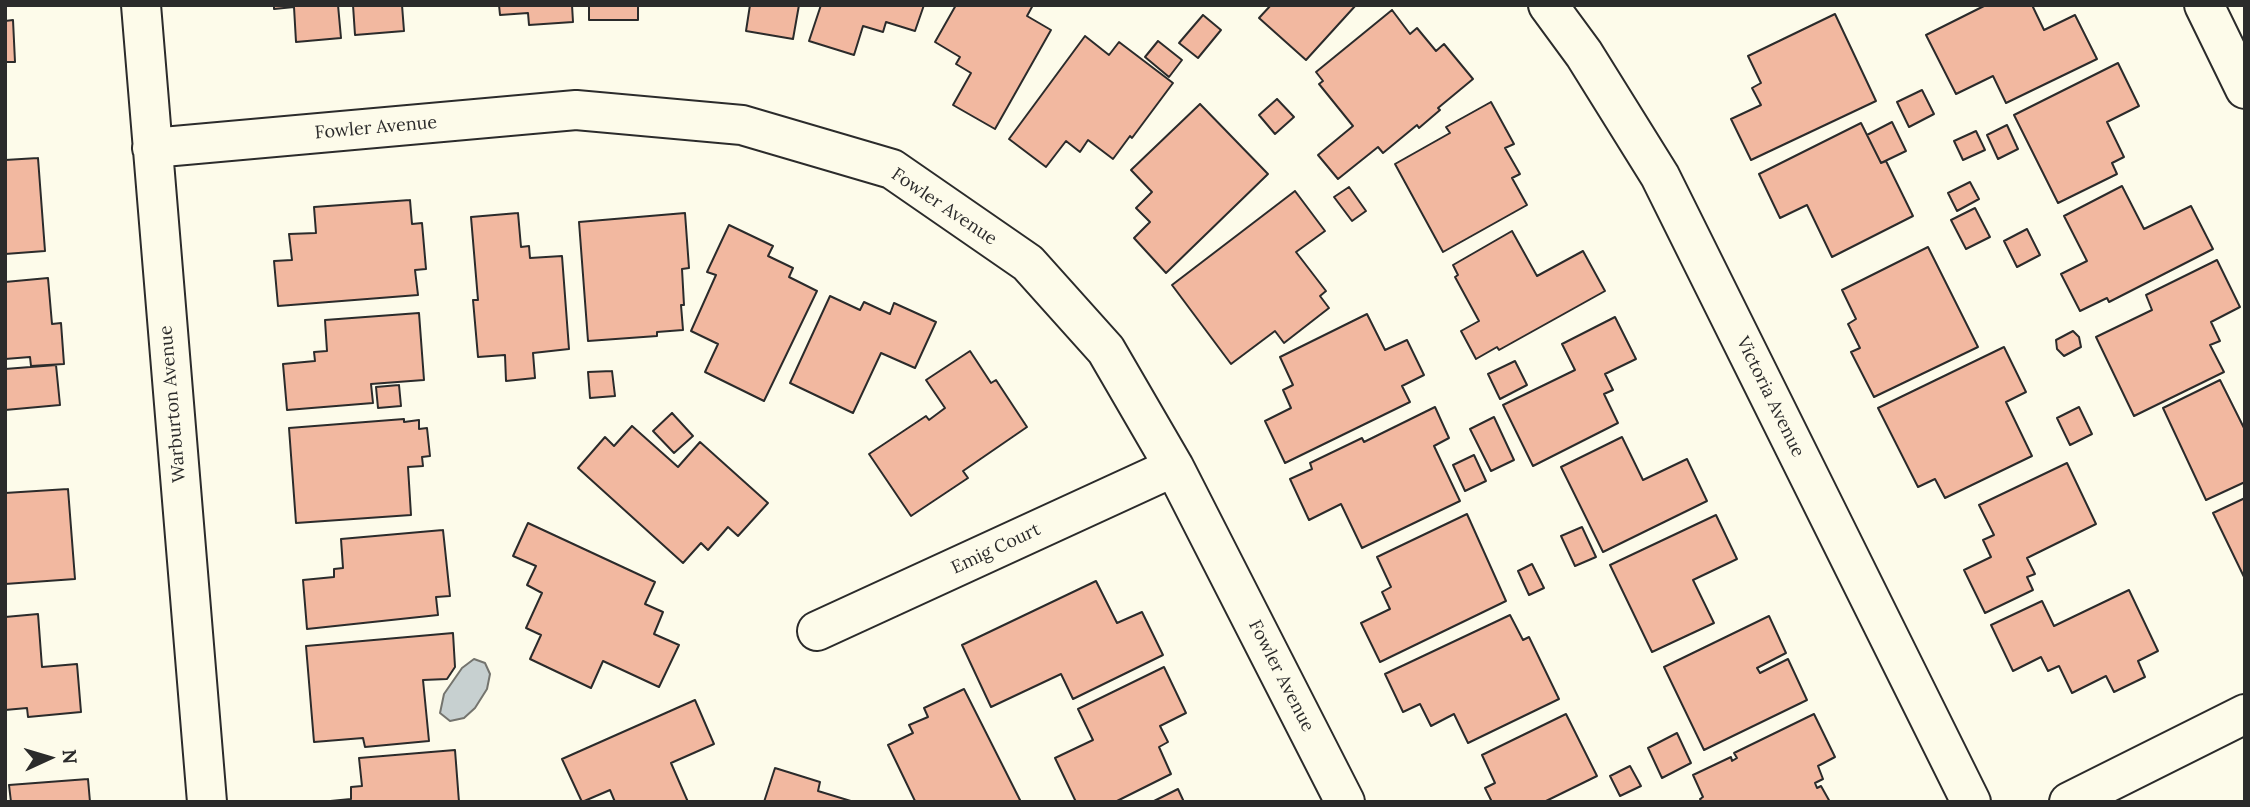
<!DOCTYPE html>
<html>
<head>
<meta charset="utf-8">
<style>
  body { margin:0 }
  #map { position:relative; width:2250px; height:807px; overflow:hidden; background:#fdfbea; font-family:Lora,serif }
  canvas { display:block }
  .frame { position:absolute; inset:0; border:7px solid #2b2b2b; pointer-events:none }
  .north { position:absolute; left:14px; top:723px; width:70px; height:70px; -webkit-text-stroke:5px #fdfbea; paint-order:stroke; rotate:86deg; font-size:19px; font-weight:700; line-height:28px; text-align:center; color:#2b2b2b }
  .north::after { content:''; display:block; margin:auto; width:24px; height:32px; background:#2b2b2b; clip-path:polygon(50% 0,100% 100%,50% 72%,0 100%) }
</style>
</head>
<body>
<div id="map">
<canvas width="2250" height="807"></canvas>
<div class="frame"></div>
<div class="north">N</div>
</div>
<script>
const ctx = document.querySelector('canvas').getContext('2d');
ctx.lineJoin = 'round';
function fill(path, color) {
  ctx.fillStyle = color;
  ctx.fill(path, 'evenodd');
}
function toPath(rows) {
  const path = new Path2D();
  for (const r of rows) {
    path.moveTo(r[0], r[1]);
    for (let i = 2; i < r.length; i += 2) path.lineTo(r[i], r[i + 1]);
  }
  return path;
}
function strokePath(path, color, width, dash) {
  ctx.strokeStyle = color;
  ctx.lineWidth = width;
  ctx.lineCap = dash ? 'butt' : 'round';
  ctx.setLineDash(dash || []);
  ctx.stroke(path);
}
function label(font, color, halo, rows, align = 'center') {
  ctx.font = font + ' Lora,serif';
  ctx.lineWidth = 5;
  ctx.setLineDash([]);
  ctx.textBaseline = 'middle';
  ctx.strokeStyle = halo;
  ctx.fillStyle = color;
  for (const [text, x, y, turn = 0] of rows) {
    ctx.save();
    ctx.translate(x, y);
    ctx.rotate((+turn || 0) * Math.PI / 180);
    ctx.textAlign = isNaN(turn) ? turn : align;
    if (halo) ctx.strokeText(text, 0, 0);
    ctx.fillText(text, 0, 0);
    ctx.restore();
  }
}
const water = toPath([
  [474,659,485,663,490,674,487,689,475,708,464,718,450,721,440,713,444,694,462,668,474,659]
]);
const building = toPath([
  [274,5,338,5,341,38,296,42,294,7,274,9,274,5],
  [353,5,402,5,404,31,355,35,353,5],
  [499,5,572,5,573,22,529,25,528,13,500,15,499,5],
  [589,5,638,5,638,20,589,20,589,5],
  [750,5,799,5,793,39,746,31,750,5],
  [821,5,924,5,915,31,886,22,883,32,863,26,854,55,809,41,821,5],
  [956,5,1033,5,1027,16,1051,30,995,129,953,105,971,73,956,64,960,57,935,42,956,5],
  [1271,5,1356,5,1306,60,1259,18,1271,5],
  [1986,5,2032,5,2044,30,2075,15,2097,59,2006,103,1993,76,1956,94,1926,35,1986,5],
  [1392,10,1410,34,1417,28,1436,51,1444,44,1473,79,1438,108,1440,110,1419,128,1417,125,1383,153,1378,147,1338,179,1318,155,1353,126,1319,84,1323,81,1316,72,1392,10],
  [1835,14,1876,101,1751,160,1731,119,1761,105,1752,88,1761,83,1748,56,1835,14],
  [1203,15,1221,30,1198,58,1179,43,1203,15],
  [13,20,15,62,5,62,5,21,13,20],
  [1085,36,1109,55,1119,42,1173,83,1132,138,1130,136,1113,159,1088,140,1080,152,1066,141,1046,167,1009,139,1085,36],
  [1158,41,1182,60,1169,77,1145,57,1158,41],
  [2118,63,2139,106,2107,122,2124,157,2112,163,2117,174,2058,203,2014,115,2118,63],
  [1922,90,1934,114,1909,127,1897,102,1922,90],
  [1277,99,1294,117,1275,134,1259,115,1277,99],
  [1491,102,1514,144,1505,148,1520,174,1512,178,1527,205,1443,252,1395,164,1450,133,1446,127,1491,102],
  [1200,104,1268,174,1166,273,1134,238,1150,222,1136,208,1152,192,1131,170,1200,104],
  [1892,122,1906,151,1881,163,1867,135,1892,122],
  [1861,123,1881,163,1886,161,1913,216,1832,257,1807,205,1780,218,1759,174,1861,123],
  [2007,125,2018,149,1998,159,1987,135,2007,125],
  [1976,131,1985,150,1963,160,1954,141,1976,131],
  [38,158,45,251,5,254,5,160,38,158],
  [1970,182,1979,199,1957,211,1948,193,1970,182],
  [2122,186,2144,229,2191,206,2213,249,2109,302,2107,298,2080,311,2061,274,2087,261,2064,216,2122,186],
  [1349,187,1366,211,1352,221,1334,197,1349,187],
  [1295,191,1325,231,1296,252,1326,291,1320,296,1329,308,1284,343,1275,331,1231,364,1172,285,1295,191],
  [410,200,412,224,422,223,426,269,415,270,418,295,278,306,274,261,292,260,289,234,316,233,314,207,410,200],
  [1975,208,1990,237,1966,249,1951,220,1975,208],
  [518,213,521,247,529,246,530,258,562,256,569,349,533,353,535,378,506,381,505,355,478,357,473,300,478,300,471,217,518,213],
  [685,213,689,268,682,269,684,305,681,305,683,330,657,332,657,336,588,341,579,222,685,213],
  [729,225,773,246,768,256,793,268,789,277,817,291,764,401,705,372,718,344,691,331,716,275,707,272,729,225],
  [2027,229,2040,255,2017,267,2004,241,2027,229],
  [1512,231,1537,276,1583,251,1605,291,1499,350,1497,347,1476,359,1461,331,1479,321,1455,277,1458,275,1453,265,1512,231],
  [1928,247,1978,347,1874,397,1851,352,1860,348,1848,324,1856,319,1842,290,1928,247],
  [2217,260,2240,307,2211,322,2220,341,2210,345,2224,372,2134,416,2096,337,2152,310,2146,295,2217,260],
  [48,278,52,324,61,323,64,364,31,366,30,357,5,359,5,282,48,278],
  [830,296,860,310,864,302,890,314,894,303,936,322,915,368,881,353,853,413,790,383,830,296],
  [419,313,424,380,371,384,373,403,287,410,283,364,315,361,314,352,327,351,325,320,419,313],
  [1367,314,1385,350,1407,340,1424,375,1402,386,1410,402,1285,463,1265,421,1291,408,1283,390,1293,385,1280,357,1367,314],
  [1615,317,1636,359,1605,374,1613,390,1604,394,1618,423,1533,466,1503,405,1575,370,1562,344,1615,317],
  [2073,331,2079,337,2081,347,2064,356,2057,349,2056,340,2073,331],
  [2004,347,2026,392,2006,402,2032,456,1945,498,1935,479,1918,487,1878,408,2004,347],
  [970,351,991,383,996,380,1027,427,963,471,968,478,911,516,869,454,926,416,929,420,945,408,926,380,970,351],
  [1515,361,1527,385,1500,399,1488,374,1515,361],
  [56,365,60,405,5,410,5,369,56,365],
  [612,371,615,396,590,398,588,372,612,371],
  [2220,380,2245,430,2245,482,2206,500,2163,408,2220,380],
  [399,385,401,406,378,408,376,387,399,385],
  [1435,407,1449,438,1434,446,1460,501,1362,548,1341,504,1309,520,1290,479,1312,469,1310,463,1362,438,1364,442,1435,407],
  [2079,407,2092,434,2070,445,2057,418,2079,407],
  [672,413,693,436,674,453,653,431,672,413],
  [1494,417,1514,460,1491,471,1470,429,1494,417],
  [404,419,404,422,419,420,419,429,427,428,430,456,422,457,423,466,408,467,411,515,296,523,289,428,404,419],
  [632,426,678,467,700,442,768,503,738,536,728,527,708,550,701,543,683,563,578,468,605,437,614,446,632,426],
  [1622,437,1643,480,1687,459,1707,501,1603,552,1561,467,1622,437],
  [1474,455,1486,481,1465,491,1453,465,1474,455],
  [2067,463,2096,524,2027,558,2035,574,2027,577,2033,590,1985,613,1964,570,1991,557,1983,540,1994,535,1979,505,2067,463],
  [68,489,75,579,5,584,5,493,68,489],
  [2245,498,2245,579,2213,513,2245,498],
  [1467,514,1506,601,1380,662,1361,623,1390,609,1382,592,1391,587,1377,557,1467,514],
  [1716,515,1737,559,1693,580,1714,623,1652,652,1610,565,1716,515],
  [528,523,655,582,645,604,663,612,654,634,679,645,659,687,603,661,591,688,530,659,541,635,526,628,542,593,527,585,536,566,513,556,528,523],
  [1582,527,1596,557,1575,566,1561,536,1582,527],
  [443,530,450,596,436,597,438,615,307,629,303,580,334,577,334,569,343,568,341,539,443,530],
  [1532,564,1544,588,1529,595,1518,571,1532,564],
  [1096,581,1117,623,1142,612,1163,655,1073,699,1061,674,991,707,962,645,1096,581],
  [2129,590,2158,651,2138,661,2145,677,2114,692,2106,676,2072,693,2059,666,2048,671,2041,657,2013,671,1991,625,2042,601,2054,626,2129,590],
  [38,614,42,667,77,664,81,712,28,717,27,708,5,710,5,617,38,614],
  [1510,615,1523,640,1529,637,1559,699,1468,743,1454,714,1431,726,1420,704,1403,712,1385,674,1510,615],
  [1769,616,1786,653,1757,668,1760,673,1788,659,1807,700,1704,750,1664,667,1769,616],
  [453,633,455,667,447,679,423,680,429,741,365,747,363,738,314,742,306,646,453,633],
  [1164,667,1186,713,1160,726,1168,742,1159,747,1171,774,1115,802,1076,802,1055,758,1093,740,1078,709,1164,667],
  [964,689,1021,802,913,802,915,801,888,745,913,733,909,725,928,717,924,708,964,689],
  [695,700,714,744,671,763,688,802,615,802,610,790,582,802,562,759,695,700],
  [1566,714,1597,776,1544,802,1492,802,1485,788,1495,783,1482,755,1566,714],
  [1814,714,1835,757,1818,766,1823,779,1815,783,1817,788,1821,786,1830,802,1702,802,1700,799,1703,797,1693,775,1731,757,1732,761,1737,758,1734,753,1814,714],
  [1677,733,1691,763,1662,778,1648,748,1677,733],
  [455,750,459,802,320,802,351,799,351,787,362,786,359,758,455,750],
  [1630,766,1641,786,1620,796,1610,776,1630,766],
  [775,768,820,782,818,791,854,802,764,802,775,768],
  [88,779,90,802,11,802,9,785,88,779],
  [1178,789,1184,802,1152,802,1178,789]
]);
const minor = toPath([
  [141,5,207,802],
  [1548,5,1584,54,1660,176,1971,802],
  [2204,5,2245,89],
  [152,148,576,110,742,125,892,169,1028,263,1106,350,1174,467,1345,802],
  [817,631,1174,467],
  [2069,802,2245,714]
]);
const streetNames = [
  ["Fowler Avenue",376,128,-5],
  ["Fowler Avenue",944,207,34],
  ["Victoria Avenue",1770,397,64],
  ["Warburton Avenue",173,404,-95],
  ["Emig Court",996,549,-25],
  ["Fowler Avenue",1281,676,63]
];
fill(water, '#c7d0d0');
strokePath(water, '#74746e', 2);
fill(building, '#f2b8a0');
strokePath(building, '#2b2b2b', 2);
strokePath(minor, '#2b2b2b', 42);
strokePath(minor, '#fdfbea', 38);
label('18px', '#2b2b2b', '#fdfbea', streetNames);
</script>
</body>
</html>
